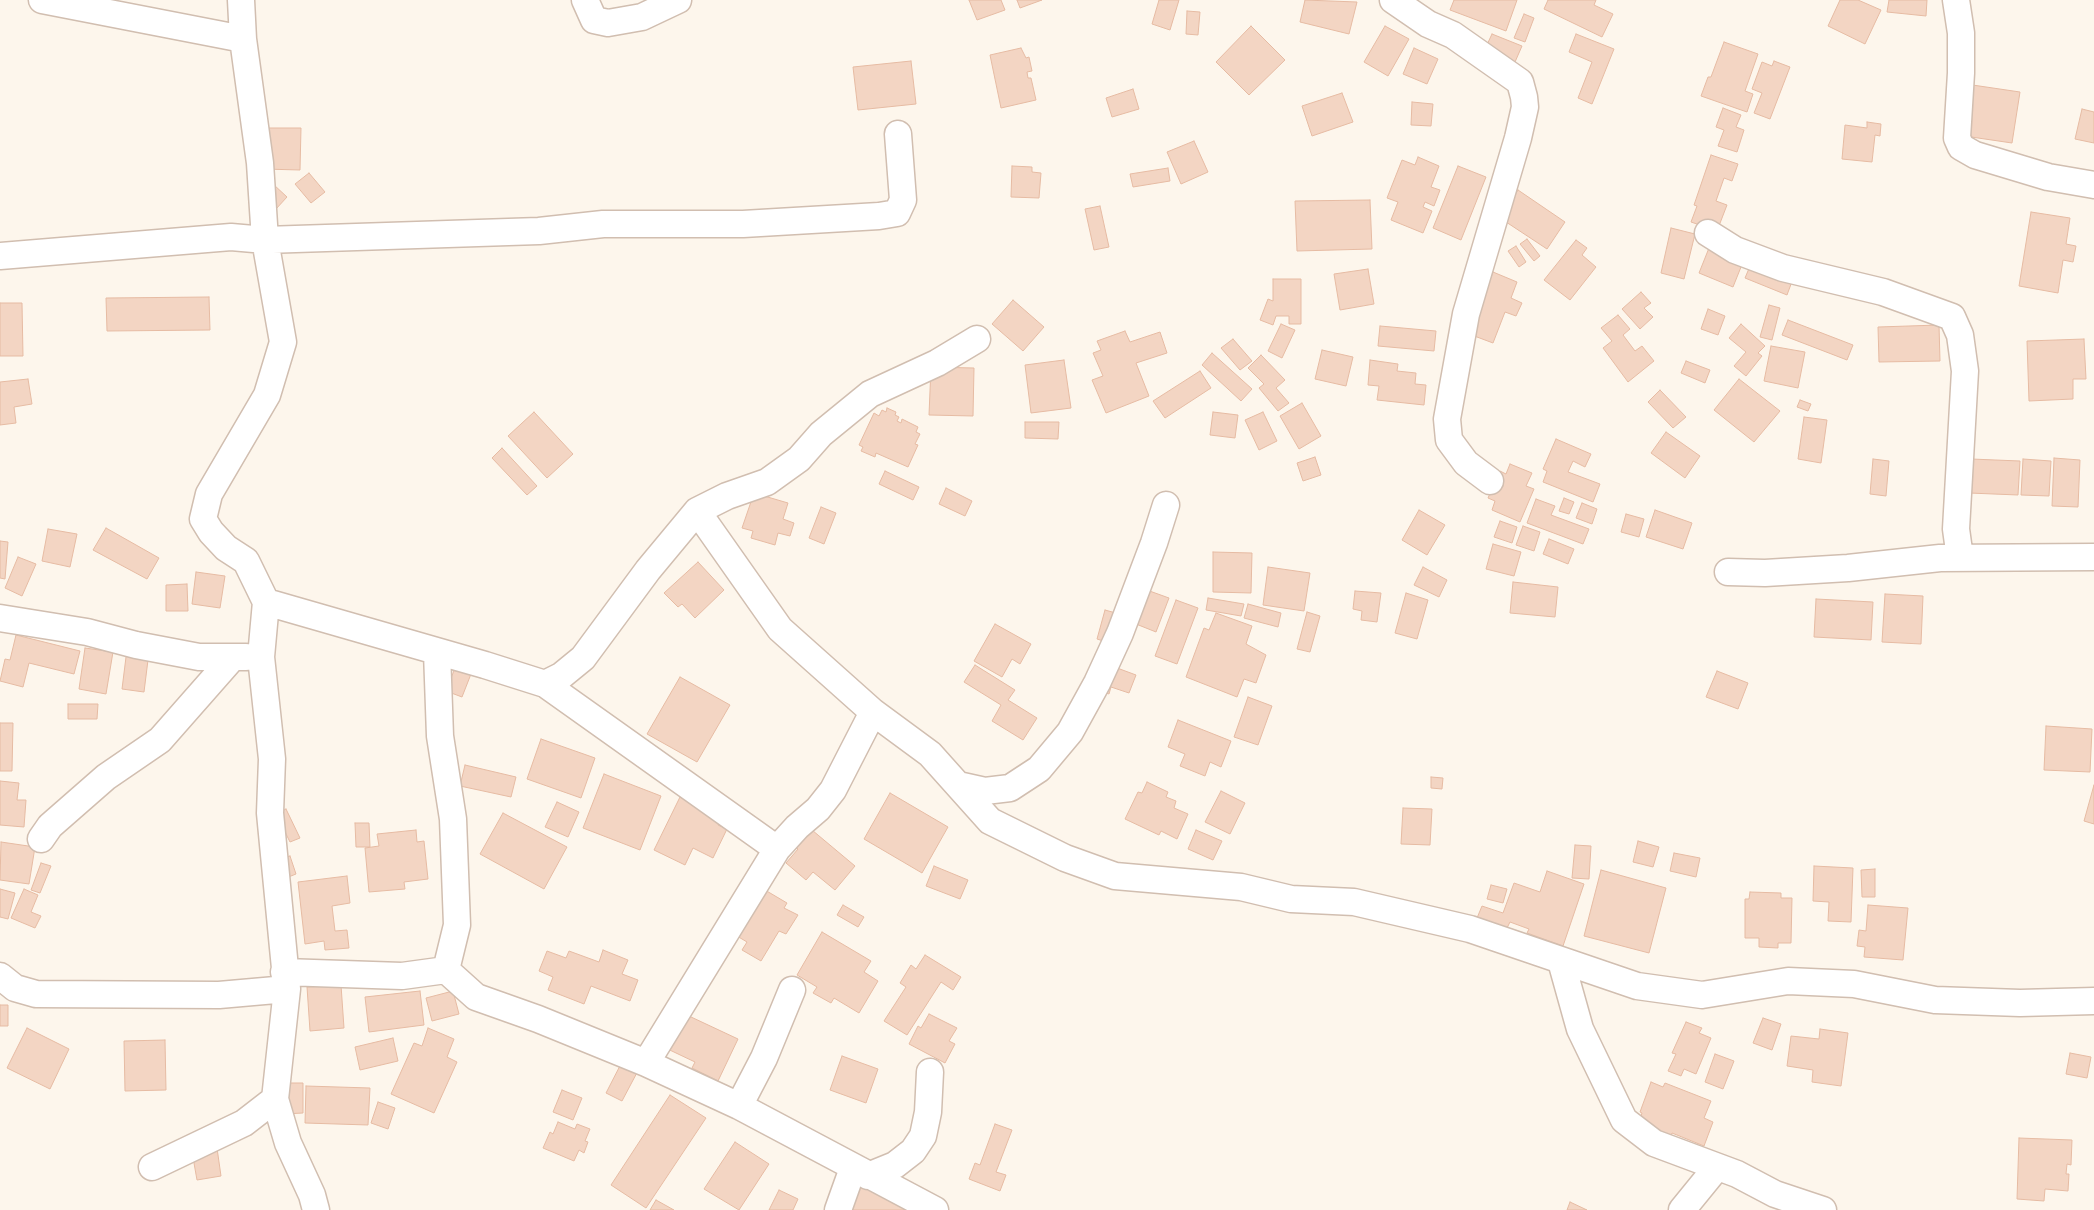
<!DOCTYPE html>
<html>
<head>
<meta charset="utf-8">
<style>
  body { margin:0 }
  canvas { display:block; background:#fdf6ec }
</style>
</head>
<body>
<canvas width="2094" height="1210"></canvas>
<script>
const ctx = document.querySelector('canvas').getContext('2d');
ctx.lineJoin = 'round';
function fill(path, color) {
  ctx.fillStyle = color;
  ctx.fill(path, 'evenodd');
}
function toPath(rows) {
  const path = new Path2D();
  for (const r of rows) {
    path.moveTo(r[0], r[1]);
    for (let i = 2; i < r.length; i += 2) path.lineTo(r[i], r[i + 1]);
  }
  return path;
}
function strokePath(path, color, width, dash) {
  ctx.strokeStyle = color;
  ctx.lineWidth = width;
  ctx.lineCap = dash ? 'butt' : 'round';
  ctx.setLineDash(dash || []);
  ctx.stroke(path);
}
const building = toPath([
  [969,0,1001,0,1005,10,977,20,969,0],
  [1017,0,1042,0,1020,8,1017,0],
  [1159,0,1179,0,1170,30,1152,24,1159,0],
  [1305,0,1357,2,1349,34,1300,22,1305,0],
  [1454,0,1517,0,1506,31,1450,10,1454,0],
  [1548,0,1596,0,1594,5,1613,14,1602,37,1544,9,1548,0],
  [1840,0,1858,0,1881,10,1865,44,1828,26,1840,0],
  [1889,0,1927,0,1926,16,1887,12,1889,0],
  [1187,11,1200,12,1198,35,1186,34,1187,11],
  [1524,14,1534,18,1525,42,1514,38,1524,14],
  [1251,26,1285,60,1249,95,1216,62,1251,26],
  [1385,26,1409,39,1388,76,1364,62,1385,26],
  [1492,34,1522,46,1515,62,1485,49,1492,34],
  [1576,34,1614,49,1592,104,1578,98,1592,62,1569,52,1576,34],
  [1724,42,1758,54,1745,91,1753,94,1747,112,1701,96,1708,77,1711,77,1724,42],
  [1021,48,1026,58,1029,57,1032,71,1027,72,1028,78,1031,78,1036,100,1001,108,990,55,1021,48],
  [1414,48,1438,59,1427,84,1403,74,1414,48],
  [911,61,916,104,858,110,853,67,911,61],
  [1774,61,1790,67,1770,119,1754,113,1762,93,1752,89,1762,62,1772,66,1774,61],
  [1959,83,2020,92,2012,143,1951,134,1959,83],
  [1133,89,1139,109,1112,117,1106,98,1133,89],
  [1342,93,1353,122,1312,136,1302,106,1342,93],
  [1412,102,1433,104,1431,126,1411,125,1412,102],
  [1723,108,1741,115,1736,127,1744,130,1737,152,1718,146,1724,130,1716,127,1723,108],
  [2082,109,2094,112,2094,143,2075,139,2082,109],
  [1867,122,1881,124,1880,136,1875,135,1872,162,1842,159,1845,125,1867,128,1867,122],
  [263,128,301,128,300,170,263,169,263,128],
  [1194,141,1208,172,1181,184,1167,152,1194,141],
  [1711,155,1738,164,1732,181,1724,178,1716,201,1727,205,1717,231,1691,222,1697,206,1694,205,1711,155],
  [1418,157,1439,166,1431,187,1440,190,1434,206,1425,202,1423,207,1432,211,1423,233,1391,220,1398,202,1387,198,1402,160,1415,165,1418,157],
  [1012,166,1032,167,1032,172,1041,173,1039,198,1011,197,1012,166],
  [1458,166,1486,177,1461,240,1433,228,1458,166],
  [1168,168,1170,181,1133,187,1130,174,1168,168],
  [309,173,325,192,311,203,295,184,309,173],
  [273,184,287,197,276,209,273,184],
  [1518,190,1565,222,1547,249,1500,218,1518,190],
  [1370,200,1372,249,1297,251,1295,201,1370,200],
  [1100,206,1109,247,1094,250,1085,209,1100,206],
  [2031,212,2070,218,2066,244,2076,246,2073,262,2063,260,2058,293,2019,286,2031,212],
  [1671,228,1695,234,1684,279,1661,273,1671,228],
  [1527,239,1540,256,1534,261,1520,244,1527,239],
  [1576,240,1587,248,1582,255,1596,267,1570,300,1544,280,1576,240],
  [1711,243,1745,257,1733,287,1699,273,1711,243],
  [1516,246,1526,262,1519,267,1508,251,1516,246],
  [1753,259,1794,276,1787,295,1745,278,1753,259],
  [1368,269,1374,304,1340,310,1334,274,1368,269],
  [1493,272,1517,282,1511,298,1522,303,1516,316,1505,312,1493,343,1469,334,1493,272],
  [1273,279,1301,279,1301,324,1289,324,1289,316,1276,316,1273,325,1260,320,1268,299,1273,301,1273,279],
  [1641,292,1651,303,1644,308,1653,317,1640,329,1622,309,1641,292],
  [209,297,210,330,107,331,106,298,209,297],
  [1013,300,1044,327,1023,351,992,324,1013,300],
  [0,303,22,303,23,356,0,356,0,303],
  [1769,305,1780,308,1772,340,1760,337,1769,305],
  [1708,309,1725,316,1718,335,1701,329,1708,309],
  [1618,315,1630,329,1623,335,1635,351,1642,346,1654,361,1628,382,1603,348,1612,341,1601,328,1618,315],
  [1788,320,1853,345,1847,360,1782,335,1788,320],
  [1281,324,1295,330,1282,358,1268,351,1281,324],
  [1741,324,1765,346,1758,353,1762,356,1746,376,1734,366,1746,352,1729,338,1741,324],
  [1939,325,1940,361,1879,362,1878,327,1939,325],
  [1380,326,1436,331,1434,351,1378,346,1380,326],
  [1125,331,1130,342,1160,332,1167,353,1136,363,1149,396,1106,413,1092,380,1103,376,1093,353,1101,350,1097,341,1125,331],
  [1233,339,1252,361,1240,370,1221,348,1233,339],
  [2084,339,2086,379,2073,379,2073,399,2029,401,2027,341,2084,339],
  [1771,346,1805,352,1798,388,1764,381,1771,346],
  [1322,350,1353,357,1346,386,1315,379,1322,350],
  [1212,353,1252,389,1241,401,1202,365,1212,353],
  [1261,355,1285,380,1276,388,1289,403,1278,411,1259,388,1264,384,1248,368,1261,355],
  [1064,360,1071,408,1031,413,1025,365,1064,360],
  [1370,360,1398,364,1397,371,1416,373,1415,384,1426,385,1424,405,1377,400,1379,386,1368,385,1370,360],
  [1686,361,1710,370,1705,383,1681,373,1686,361],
  [931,367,974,368,973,416,929,415,931,367],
  [1200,371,1211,388,1165,418,1153,401,1200,371],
  [28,379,32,404,14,407,16,423,0,425,0,382,28,379],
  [1739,379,1780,411,1754,442,1714,410,1739,379],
  [1660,390,1686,417,1673,428,1648,402,1660,390],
  [1800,400,1811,404,1808,411,1797,407,1800,400],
  [1302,403,1321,436,1299,449,1280,416,1302,403],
  [887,408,896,412,895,415,899,417,897,421,901,423,902,419,918,427,916,432,920,434,915,444,918,445,908,467,876,453,875,457,861,451,863,447,859,445,874,413,879,416,882,410,886,412,887,408],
  [534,412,573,454,547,478,508,436,534,412],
  [1213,412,1238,415,1235,438,1210,435,1213,412],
  [1263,412,1277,441,1259,450,1245,420,1263,412],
  [1804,417,1827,420,1821,463,1798,459,1804,417],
  [1025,422,1059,422,1058,439,1025,438,1025,422],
  [1666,432,1700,456,1685,478,1651,453,1666,432],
  [1556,439,1591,454,1585,467,1573,461,1568,472,1600,484,1593,502,1543,482,1547,471,1543,469,1556,439],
  [502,448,537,486,527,495,492,458,502,448],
  [1315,457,1321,475,1303,481,1297,463,1315,457],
  [2054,458,2080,460,2078,507,2052,506,2054,458],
  [1873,459,1889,461,1886,496,1870,494,1873,459],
  [1971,459,2020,461,2018,495,1969,493,1971,459],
  [2023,459,2051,461,2049,496,2021,495,2023,459],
  [1510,464,1532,473,1526,486,1534,489,1520,522,1492,510,1495,501,1488,498,1500,471,1506,474,1510,464],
  [885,471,919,487,913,500,879,484,885,471],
  [946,488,972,501,965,516,939,504,946,488],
  [754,493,788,503,783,519,794,523,790,536,778,533,775,545,751,538,753,531,742,528,754,493],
  [1564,498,1574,502,1569,514,1559,511,1564,498],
  [1536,499,1555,506,1551,515,1589,529,1583,544,1527,523,1536,499],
  [1582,503,1597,509,1592,524,1576,518,1582,503],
  [821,507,836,513,824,544,809,538,821,507],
  [1419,510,1445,525,1427,555,1402,540,1419,510],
  [1655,510,1692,523,1683,549,1646,537,1655,510],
  [1626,514,1644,519,1639,537,1621,532,1626,514],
  [1500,521,1517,527,1512,543,1494,537,1500,521],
  [1523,526,1540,532,1534,551,1516,545,1523,526],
  [106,528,159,558,147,579,93,550,106,528],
  [48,529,77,534,70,567,42,561,48,529],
  [1549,539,1574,549,1568,564,1543,554,1549,539],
  [0,541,8,542,5,579,0,578,0,541],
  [1493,544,1521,552,1514,576,1486,569,1493,544],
  [1213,552,1252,553,1251,593,1213,592,1213,552],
  [18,557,36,564,22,596,5,588,18,557],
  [698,562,724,590,695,618,682,604,678,607,664,593,698,562],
  [1268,567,1310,573,1304,611,1263,605,1268,567],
  [1423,567,1447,580,1439,597,1414,585,1423,567],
  [196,572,225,576,220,608,192,604,196,572],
  [1513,582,1558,587,1555,617,1510,613,1513,582],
  [187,584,188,611,166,611,166,585,187,584],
  [1144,589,1169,598,1156,632,1131,622,1144,589],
  [1355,591,1381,593,1377,622,1361,620,1362,611,1353,609,1355,591],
  [1406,593,1428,600,1417,639,1395,633,1406,593],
  [1885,594,1923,596,1921,644,1882,642,1885,594],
  [1208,598,1244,604,1241,616,1206,610,1208,598],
  [1816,599,1873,602,1871,640,1814,637,1816,599],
  [1176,600,1198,608,1177,664,1155,656,1176,600],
  [1248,604,1281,613,1278,627,1244,618,1248,604],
  [1105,610,1123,615,1116,645,1097,639,1105,610],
  [1307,612,1320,616,1310,652,1297,649,1307,612],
  [1216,613,1252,626,1246,644,1266,655,1256,683,1244,679,1237,697,1186,677,1204,628,1209,630,1216,613],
  [995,624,1031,644,1020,664,1012,659,1002,677,974,661,995,624],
  [16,635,80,651,74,674,29,663,23,687,0,681,5,659,10,660,16,635],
  [85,648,113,652,106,694,79,689,85,648],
  [127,649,149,652,144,692,122,689,127,649],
  [1101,662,1136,675,1129,693,1111,687,1109,694,1092,688,1101,662],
  [975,665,1015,690,1008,700,1037,718,1023,740,992,721,1001,705,964,682,975,665],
  [455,668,471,674,462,697,446,691,455,668],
  [1717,671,1748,683,1738,709,1706,697,1717,671],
  [680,677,730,705,697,762,647,734,680,677],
  [1248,697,1272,706,1258,745,1234,737,1248,697],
  [68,704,98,704,97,719,68,719,68,704],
  [1178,720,1231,741,1221,767,1210,762,1205,776,1180,766,1185,754,1168,747,1178,720],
  [0,723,13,723,12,771,0,771,0,723],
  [2046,726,2092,729,2090,772,2044,770,2046,726],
  [541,739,595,758,581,798,527,779,541,739],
  [465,765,516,777,511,797,460,786,465,765],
  [604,774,661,796,640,850,583,828,604,774],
  [1431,777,1443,778,1442,789,1431,788,1431,777],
  [0,781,19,783,17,800,26,800,24,827,0,825,0,781],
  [1147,782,1168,792,1166,797,1176,801,1174,808,1188,814,1177,839,1161,831,1159,835,1125,819,1138,792,1142,793,1147,782],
  [2094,785,2094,824,2084,821,2094,785],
  [1221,791,1245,803,1230,834,1205,822,1221,791],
  [890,793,948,827,922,873,864,839,890,793],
  [680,797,722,818,718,825,727,829,713,858,693,848,685,865,654,850,680,797],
  [557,802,579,812,568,837,545,827,557,802],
  [1403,808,1432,809,1430,845,1401,844,1403,808],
  [286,809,300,838,290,842,276,814,286,809],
  [503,813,567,847,544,889,480,854,503,813],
  [355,823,369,823,370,847,356,847,355,823],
  [806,825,855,866,835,890,813,872,806,880,786,863,798,849,791,844,806,825],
  [416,830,417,842,424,841,428,879,404,882,405,889,369,892,365,848,379,846,377,834,416,830],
  [1196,830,1222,841,1213,860,1188,849,1196,830],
  [1638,841,1659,847,1653,867,1633,862,1638,841],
  [1,842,35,847,29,884,0,880,1,842],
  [1575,845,1591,846,1589,879,1572,878,1575,845],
  [1674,853,1700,858,1696,877,1670,871,1674,853],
  [290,856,296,874,286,878,280,859,290,856],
  [41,863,51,866,40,893,31,890,41,863],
  [934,866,968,880,960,899,926,886,934,866],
  [1814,866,1853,868,1851,922,1828,921,1829,902,1813,901,1814,866],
  [1875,869,1875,897,1862,897,1861,870,1875,869],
  [1601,870,1666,888,1649,953,1584,936,1601,870],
  [1547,871,1584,884,1563,946,1527,933,1529,929,1510,922,1507,928,1477,918,1482,906,1503,913,1514,883,1540,892,1547,871],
  [347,876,350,903,332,906,335,931,347,930,349,948,325,950,324,941,305,944,298,882,347,876],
  [1491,885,1507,889,1503,903,1487,899,1491,885],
  [0,889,15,893,8,919,0,917,0,889],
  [24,889,38,895,31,912,41,916,35,928,11,918,24,889],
  [765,890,787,903,784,908,798,915,786,934,779,931,761,961,742,950,747,942,737,936,765,890],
  [1750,892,1781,893,1781,898,1792,898,1791,943,1778,943,1778,948,1759,947,1759,938,1745,938,1745,899,1749,899,1750,892],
  [843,905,864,917,858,927,837,915,843,905],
  [1868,905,1908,908,1903,960,1864,957,1865,947,1857,946,1859,930,1866,931,1868,905],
  [822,932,871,961,864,972,878,981,859,1013,834,998,831,1003,813,993,817,987,797,975,822,932],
  [603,950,628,960,622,974,638,980,630,1001,591,986,584,1004,548,990,553,977,539,971,547,951,566,958,569,951,599,962,603,950],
  [925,955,961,977,953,990,941,982,907,1035,884,1021,906,987,900,983,911,965,916,969,925,955],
  [341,985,344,1028,310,1031,307,987,341,985],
  [420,991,424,1025,369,1032,365,997,420,991],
  [453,991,459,1014,432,1021,426,998,453,991],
  [0,1005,8,1005,8,1026,0,1026,0,1005],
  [674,1009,738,1039,718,1081,692,1068,695,1062,657,1044,674,1009],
  [929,1014,957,1028,949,1041,955,1044,945,1063,909,1044,918,1026,921,1028,929,1014],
  [1763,1018,1781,1024,1772,1050,1753,1043,1763,1018],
  [1686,1022,1702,1028,1699,1033,1711,1038,1696,1074,1684,1069,1681,1076,1668,1071,1676,1054,1672,1053,1686,1022],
  [27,1028,69,1049,50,1089,7,1068,27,1028],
  [428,1028,454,1039,447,1057,457,1062,434,1113,391,1094,414,1043,422,1046,428,1028],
  [1820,1029,1848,1033,1841,1086,1812,1082,1813,1070,1787,1066,1791,1036,1819,1039,1820,1029],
  [393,1038,398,1061,360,1070,355,1047,393,1038],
  [165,1040,166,1090,125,1091,124,1041,165,1040],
  [2070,1053,2091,1057,2087,1078,2066,1074,2070,1053],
  [1715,1054,1734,1061,1723,1089,1705,1082,1715,1054],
  [842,1056,878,1069,866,1103,830,1090,842,1056],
  [624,1058,640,1067,622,1101,606,1093,624,1058],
  [1651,1082,1663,1087,1665,1083,1711,1101,1704,1118,1713,1122,1704,1146,1672,1133,1669,1140,1637,1127,1642,1113,1640,1112,1651,1082],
  [283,1083,303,1083,303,1113,284,1114,283,1083],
  [306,1086,370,1088,368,1125,305,1123,306,1086],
  [562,1090,582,1098,573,1120,553,1112,562,1090],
  [670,1095,706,1118,646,1208,611,1185,670,1095],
  [378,1102,395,1108,388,1129,371,1123,378,1102],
  [558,1122,575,1129,577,1124,590,1129,585,1141,588,1142,584,1153,579,1150,574,1161,543,1148,550,1132,553,1134,558,1122],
  [995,1124,1012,1130,996,1172,1006,1175,1000,1191,969,1179,975,1163,980,1165,995,1124],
  [2019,1138,2072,1140,2071,1165,2067,1164,2066,1174,2069,1174,2068,1191,2045,1189,2044,1201,2017,1199,2019,1138],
  [735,1142,769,1164,739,1210,704,1189,735,1142],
  [217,1148,221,1176,197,1180,192,1152,217,1148],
  [862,1179,908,1201,904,1210,844,1210,862,1179],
  [779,1190,798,1199,793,1210,769,1210,779,1190],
  [656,1200,674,1210,650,1210,656,1200],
  [1570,1202,1587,1210,1567,1210,1570,1202]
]);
const street = toPath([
  [42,0,243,39],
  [241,0,243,39,260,163,265,240,283,342,267,395,209,494,203,519,211,532,226,548,246,561,266,602,261,657,272,759,270,813,287,989,275,1099,288,1143,312,1195,316,1210],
  [585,0,594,20,608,23,642,17,678,0],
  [1393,0,1428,24,1453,35,1520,82,1524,97,1525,107,1518,138,1466,314,1447,419,1449,440,1466,463,1490,481],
  [1956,0,1961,33,1961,73,1957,138,1961,147,1975,155,2048,177,2094,185],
  [1708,233,1735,250,1783,268,1883,292,1952,317,1960,335,1965,371,1956,529,1960,558],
  [0,256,231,237,265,240,539,231,603,224,743,224,879,216,897,213,903,200,898,134],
  [697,511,780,629,873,712,930,754,990,821,1065,858,1115,876,1241,887,1291,899,1354,902,1470,929,1637,986,1702,995,1788,981,1854,984,1935,1000,2020,1003,2094,1001],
  [1728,572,1765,573,1848,568,1940,558,2094,557],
  [266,602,485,665,545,684,777,849],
  [0,618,87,632,136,645,199,657,246,657],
  [437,652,440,736,453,819,457,925,446,970],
  [545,684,561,676,583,658,648,570,697,511,727,496,767,482,799,459,821,434,870,394,937,363,977,339],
  [958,785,985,791,1010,788,1039,769,1070,732,1097,683,1120,633,1154,543,1166,505],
  [41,839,50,826,106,777,160,740,233,657],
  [1561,961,1580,1029,1624,1120,1654,1143,1737,1174,1775,1194,1823,1210],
  [284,972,402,976,446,970,476,997,538,1019,646,1063,739,1106,935,1210],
  [0,976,15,988,36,994,219,995,287,989],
  [646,1063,777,849,797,827,818,809,833,790,873,712],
  [739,1106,764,1058,792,990],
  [152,1167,244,1123,275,1099],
  [868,1176,895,1165,913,1151,923,1136,928,1112,930,1072],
  [838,1210,853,1168],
  [1682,1210,1717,1167]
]);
fill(building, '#f3d5c3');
strokePath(building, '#e6bba3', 1);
strokePath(street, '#d1beb0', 29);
strokePath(street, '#fff', 26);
</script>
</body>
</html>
